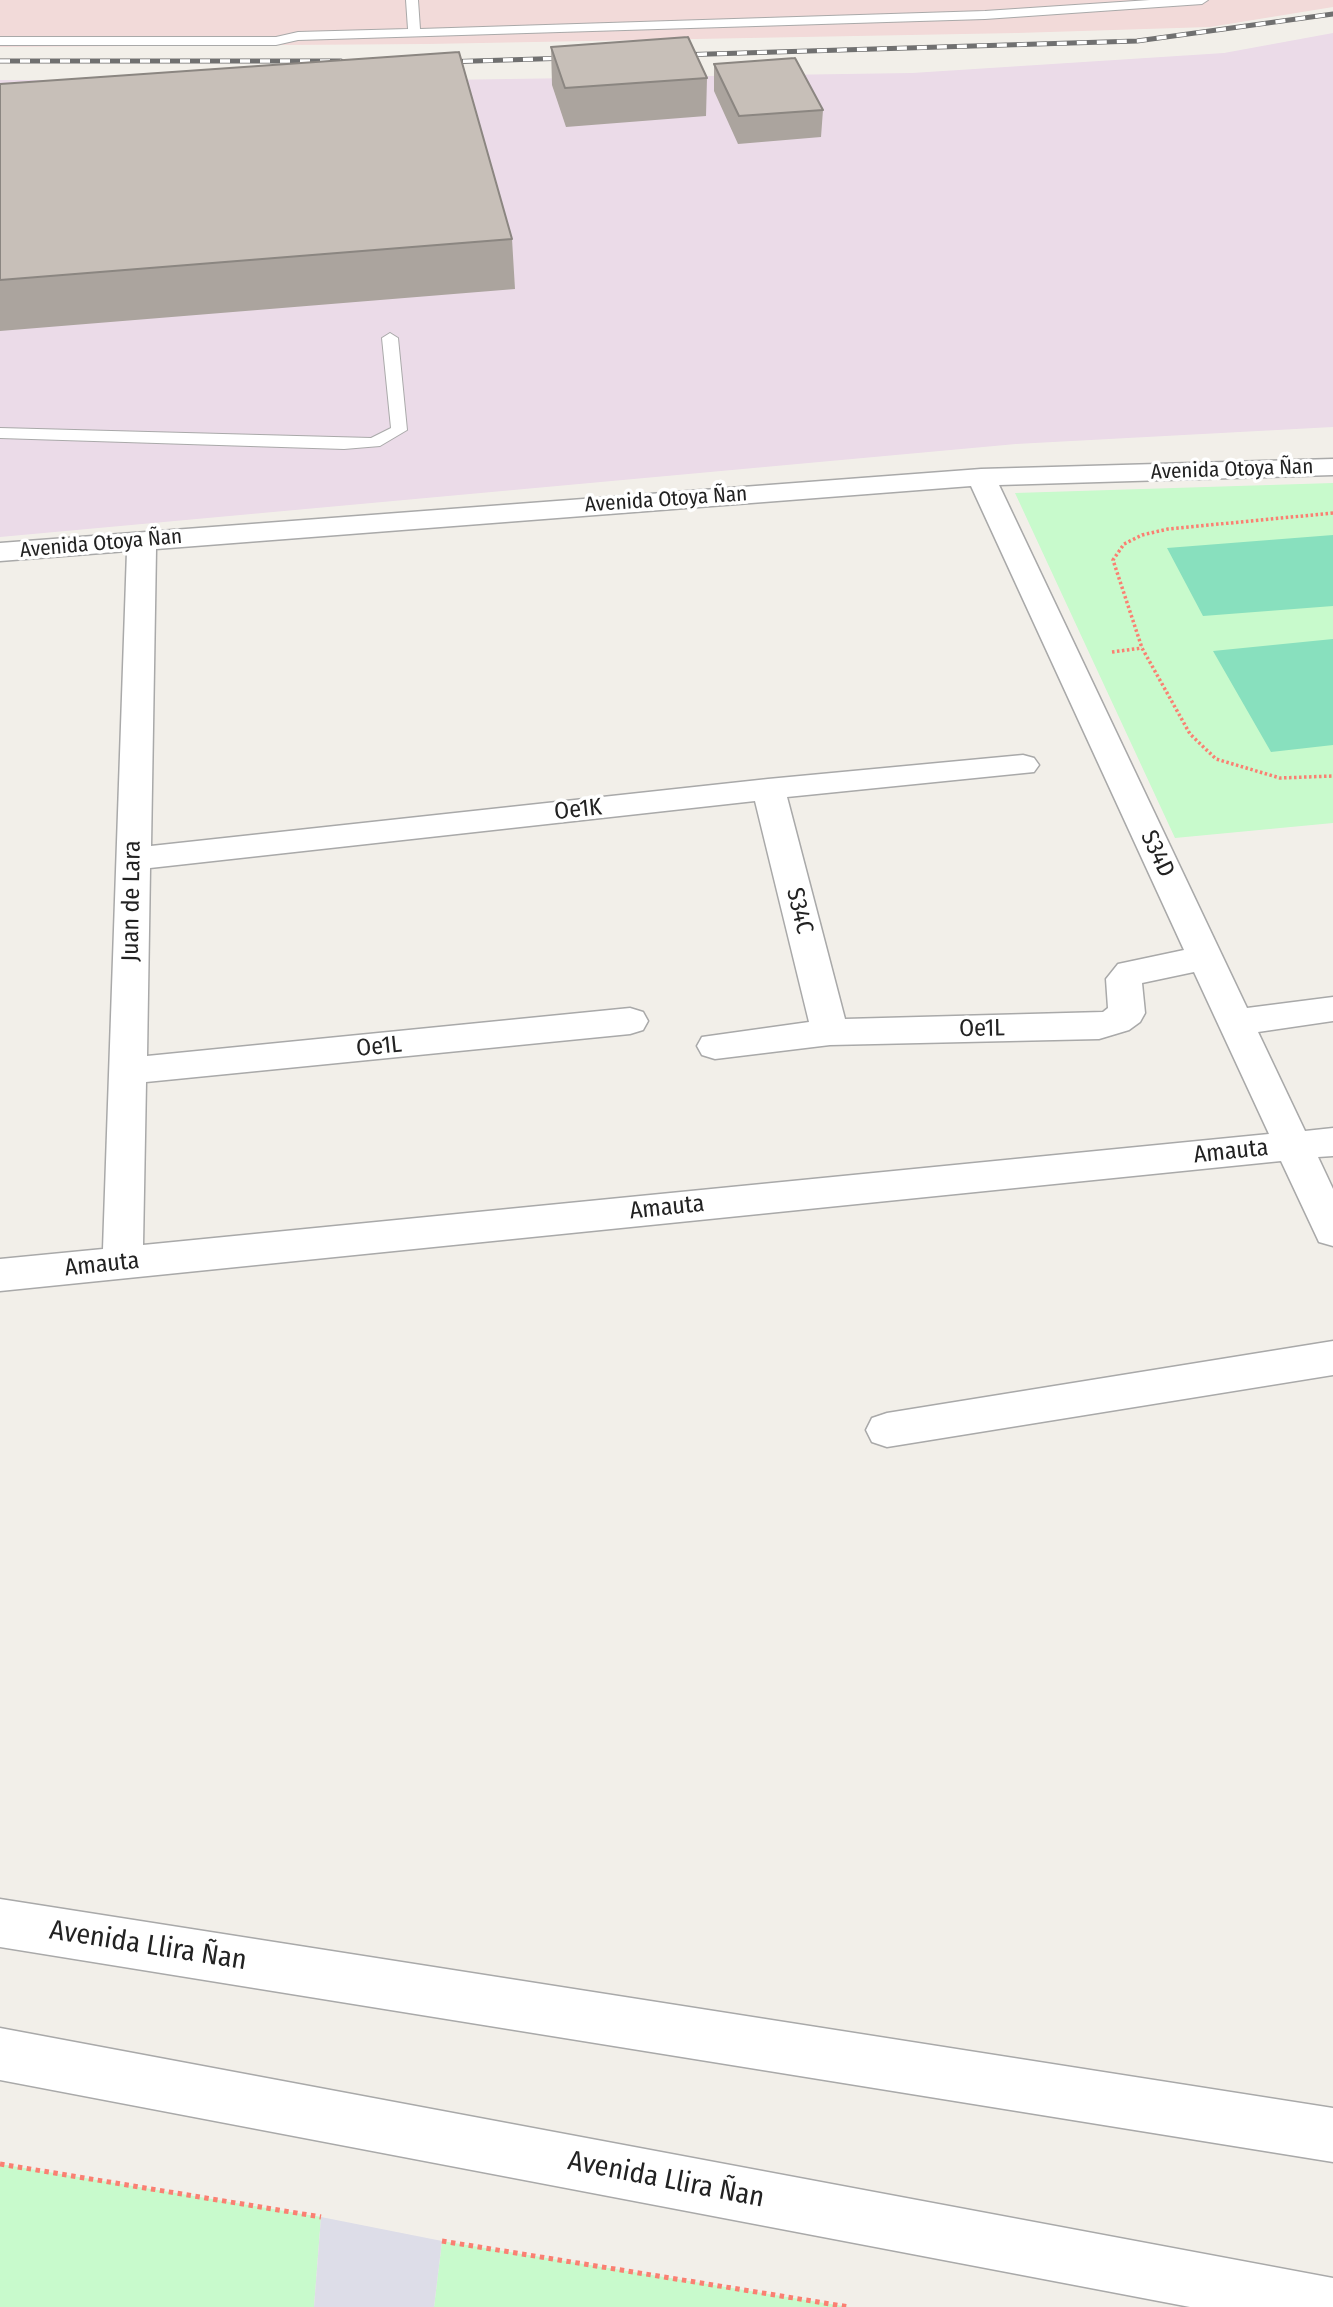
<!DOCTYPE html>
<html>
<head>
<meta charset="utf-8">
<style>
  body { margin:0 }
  canvas { display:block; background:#f2efe9 }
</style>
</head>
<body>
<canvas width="1333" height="2307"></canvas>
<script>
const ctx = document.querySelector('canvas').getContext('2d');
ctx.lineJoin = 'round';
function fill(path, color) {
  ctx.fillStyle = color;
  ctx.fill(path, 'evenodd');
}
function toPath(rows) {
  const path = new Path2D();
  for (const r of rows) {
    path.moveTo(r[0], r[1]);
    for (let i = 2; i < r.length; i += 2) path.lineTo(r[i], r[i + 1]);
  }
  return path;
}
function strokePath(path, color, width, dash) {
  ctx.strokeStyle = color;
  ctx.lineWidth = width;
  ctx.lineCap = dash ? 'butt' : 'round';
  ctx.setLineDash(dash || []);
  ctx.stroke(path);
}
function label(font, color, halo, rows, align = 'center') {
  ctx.font = font + ' "Fira Sans Condensed",sans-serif';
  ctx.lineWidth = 7;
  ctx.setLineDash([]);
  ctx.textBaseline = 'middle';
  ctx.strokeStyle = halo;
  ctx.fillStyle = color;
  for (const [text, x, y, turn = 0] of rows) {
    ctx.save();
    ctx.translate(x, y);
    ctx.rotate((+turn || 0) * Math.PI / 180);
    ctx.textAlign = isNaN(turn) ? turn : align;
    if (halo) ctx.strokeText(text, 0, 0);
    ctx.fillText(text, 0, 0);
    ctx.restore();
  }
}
const commercial = toPath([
  [0,0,1333,0,1333,7,1210,27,1017,33,427,44,0,47]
]);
const industrial = toPath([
  [1333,33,1333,427,1016,444,0,537,0,80,441,80,912,73,1224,53]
]);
const park = toPath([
  [1333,483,1333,823,1175,838,1015,493],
  [0,2164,321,2217,314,2307,0,2307],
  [442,2241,849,2307,434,2307]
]);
const pitch = toPath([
  [1333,535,1333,606,1203,616,1167,548],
  [1333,639,1333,745,1271,752,1213,651]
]);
const plaza = toPath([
  [321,2217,442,2241,434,2307,314,2307]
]);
const pathFar1 = toPath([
  [1333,513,1168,529,1142,535,1124,544,1113,560,1142,648,1190,734,1216,759,1280,778,1333,776],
  [1112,652,1142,648]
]);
const path = toPath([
  [0,2164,321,2217],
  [442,2241,849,2307]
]);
const service = toPath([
  [406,0,418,0,420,29,985,11,1150,0,1208,0,1202,4,985,19,298,40,276,45,0,45,0,37,276,37,298,32,408,29,406,0],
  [390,333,398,338,407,430,380,446,344,449,0,438,0,428,371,438,391,428,382,338,390,333]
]);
const minor = toPath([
  [1333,459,1333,475,999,485,1247,1008,1333,997,1333,1021,1258,1032,1305,1131,1333,1128,1333,1156,1318,1157,1333,1189,1333,1246,1319,1242,1281,1161,0,1291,0,1259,103,1249,127,551,0,561,0,543,981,469,1333,459],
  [971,486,1184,950,1118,964,1106,979,1108,1008,1103,1012,845,1019,787,797,1034,772,1039,765,1034,758,1023,755,768,779,151,846,156,549,971,486],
  [755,801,809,1022,702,1037,697,1046,702,1055,715,1059,830,1045,1099,1039,1129,1030,1140,1022,1145,1013,1142,983,1194,972,1269,1134,143,1245,146,1082,630,1034,643,1030,648,1021,643,1012,630,1008,147,1056,150,868,755,801],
  [1333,1341,1333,1375,887,1447,872,1442,866,1430,872,1418,887,1413,1333,1341]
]);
const tertiary = toPath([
  [0,1899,1333,2108,1333,2162,0,1947,0,1899],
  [0,2028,1333,2278,1333,2307,1190,2307,0,2080,0,2028]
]);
const rail = toPath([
  [677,55,1137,41,1333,14],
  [0,61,341,61],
  [443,62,569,58]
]);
const wall = toPath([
  [551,47,707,78,706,116,566,127,552,85],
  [714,64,823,110,821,137,738,144,714,91],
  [0,84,512,239,515,289,0,331]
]);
const building = toPath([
  [688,37,707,78,565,88,551,47,688,37],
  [459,52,512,239,0,280,0,84,459,52],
  [795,58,823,110,739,116,714,64,795,58]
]);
const farStreetnames = [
  ["Avenida Otoya Ñan",1232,470,-2],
  ["Avenida Otoya Ñan",666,500,-4],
  ["Avenida Otoya Ñan",101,544,-5]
];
const streetNames = [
  ["Oe1K",578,810,-6],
  ["S34D",1157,854,65],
  ["Juan de Lara",132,901,-89],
  ["S34C",799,911,76],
  ["Oe1L",982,1029,-1],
  ["Oe1L",379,1047,-6],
  ["Amauta",1231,1152,-6],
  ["Amauta",667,1208,-6],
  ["Amauta",102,1265,-6]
];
const nearStreetnames = [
  ["Avenida Llira Ñan",148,1946,9],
  ["Avenida Llira Ñan",666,2180,11]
];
fill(commercial, '#f2dad9');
fill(industrial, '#ebdbe8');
fill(park, '#c8facc');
fill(pitch, '#88e0be');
fill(plaza, '#dddde8');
strokePath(service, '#a9a9a9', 2);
strokePath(minor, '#a9a9a9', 3);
strokePath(tertiary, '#a9a9a9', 3);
strokePath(pathFar1, '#fa8072', 3.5, [2.5, 2.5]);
strokePath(path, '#fa8072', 5, [4.5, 4.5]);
fill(service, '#fff');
fill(minor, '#fff');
fill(tertiary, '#fff');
strokePath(rail, '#707070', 5);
strokePath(rail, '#fff', 3.5, [10]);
fill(wall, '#aba49e');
fill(building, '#c7bfb8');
strokePath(building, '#8b8681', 2);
label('21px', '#222', '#fff', farStreetnames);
label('24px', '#222', '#fff', streetNames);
label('28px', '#222', '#fff', nearStreetnames);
</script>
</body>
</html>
